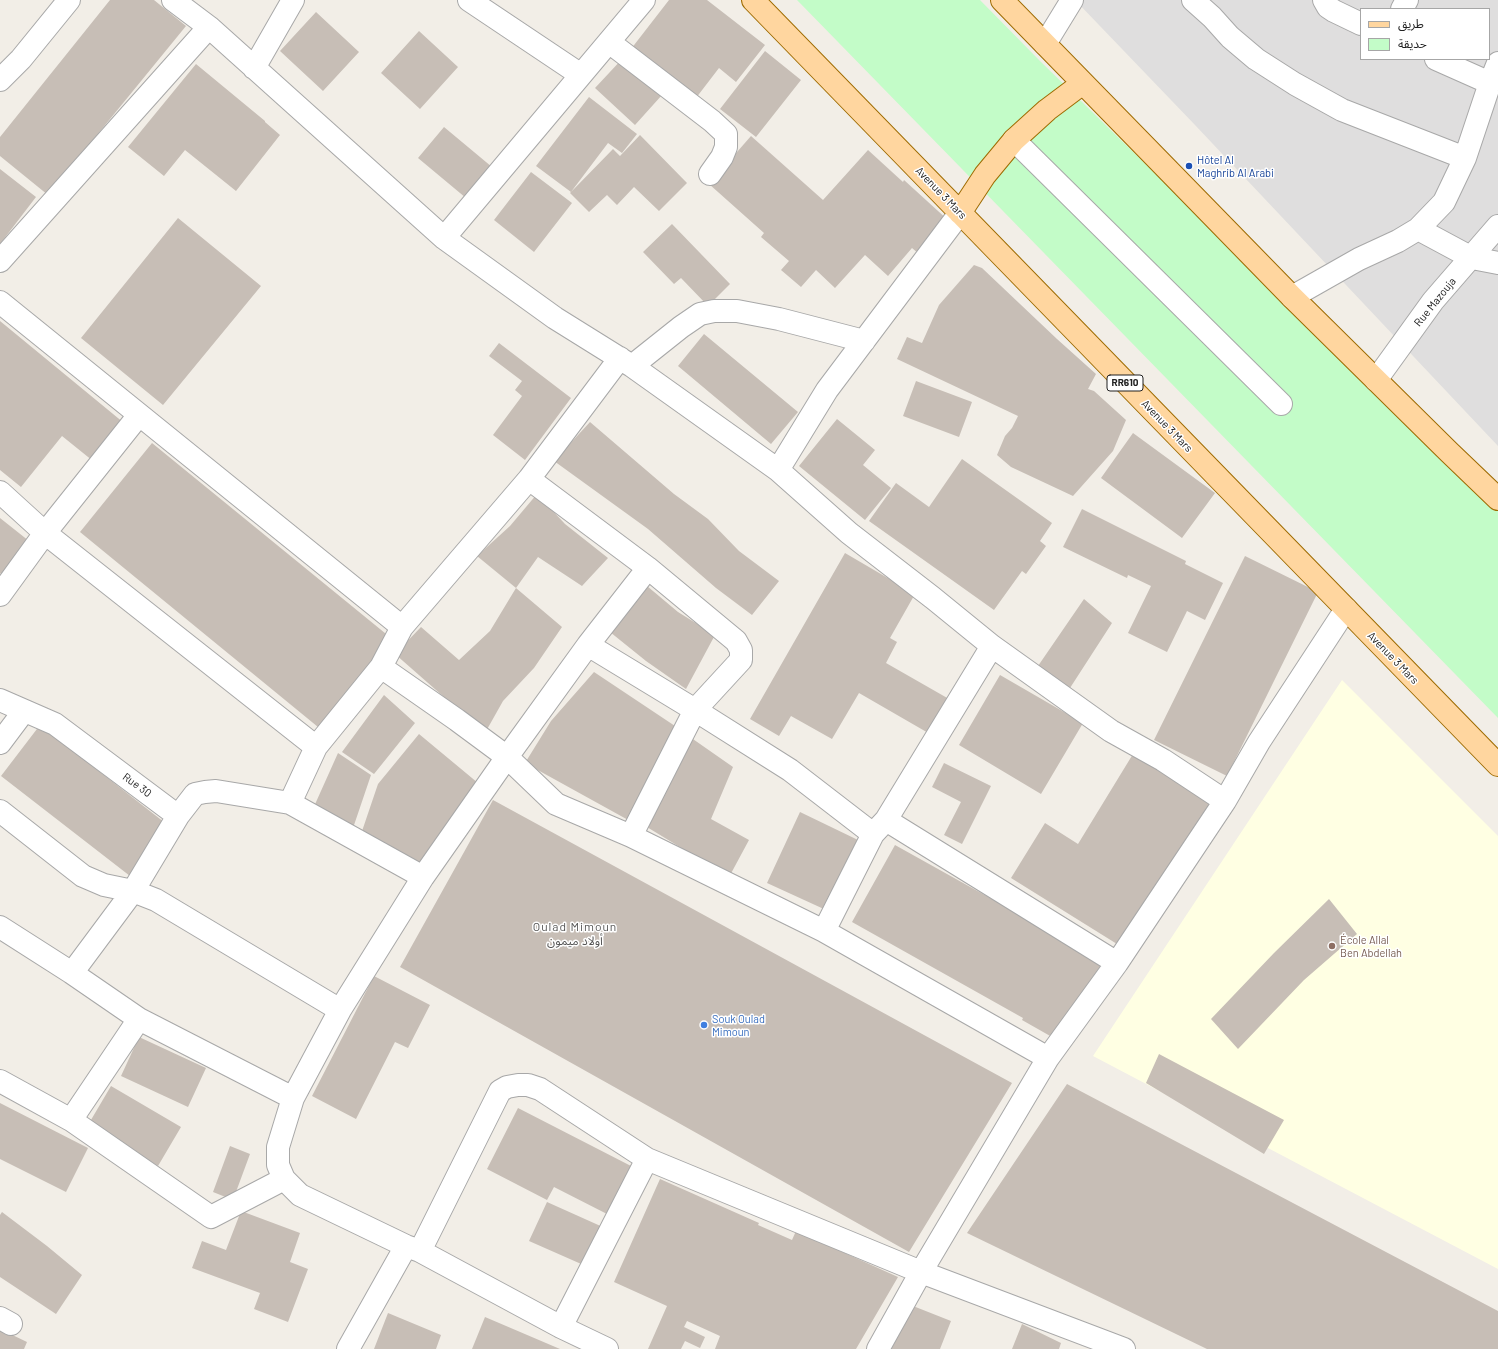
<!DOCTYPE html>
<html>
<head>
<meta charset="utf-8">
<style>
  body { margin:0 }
  #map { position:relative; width:1498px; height:1349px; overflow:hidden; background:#f2eee7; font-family:Barlow,"Noto Sans Arabic",sans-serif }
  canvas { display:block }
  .legend { position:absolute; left:1360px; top:8px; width:130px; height:52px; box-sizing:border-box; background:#fff; border:1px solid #a6a6a6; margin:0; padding:5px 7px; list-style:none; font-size:12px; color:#212121 }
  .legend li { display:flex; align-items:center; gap:8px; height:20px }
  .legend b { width:20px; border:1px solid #a6a6a6 }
</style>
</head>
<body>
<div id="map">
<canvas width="1498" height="1349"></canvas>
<ul class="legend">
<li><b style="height:5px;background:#ffd69f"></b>طريق</li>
<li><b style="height:11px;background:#c3fcc8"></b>حديقة</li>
</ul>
</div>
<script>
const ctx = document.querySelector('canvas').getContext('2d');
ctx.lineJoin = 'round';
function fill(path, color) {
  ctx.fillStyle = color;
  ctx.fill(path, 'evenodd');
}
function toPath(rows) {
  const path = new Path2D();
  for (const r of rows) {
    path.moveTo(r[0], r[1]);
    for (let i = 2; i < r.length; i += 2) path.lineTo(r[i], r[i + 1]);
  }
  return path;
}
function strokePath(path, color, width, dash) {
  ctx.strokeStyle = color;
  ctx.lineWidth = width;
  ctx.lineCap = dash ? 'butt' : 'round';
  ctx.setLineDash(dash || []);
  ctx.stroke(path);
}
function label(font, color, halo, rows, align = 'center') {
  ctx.font = font + ' Barlow,"Noto Sans Arabic",sans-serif';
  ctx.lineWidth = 3;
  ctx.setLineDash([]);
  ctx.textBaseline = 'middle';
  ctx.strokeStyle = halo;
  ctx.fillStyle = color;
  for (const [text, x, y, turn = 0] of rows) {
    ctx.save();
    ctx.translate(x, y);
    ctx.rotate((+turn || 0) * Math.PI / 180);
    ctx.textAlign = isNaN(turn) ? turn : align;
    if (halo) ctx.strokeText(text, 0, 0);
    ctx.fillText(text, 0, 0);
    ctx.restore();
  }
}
const residential = toPath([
  [1075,0,1498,0,1498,446,1195,125],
  [1361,9,1489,9,1489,59,1361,59]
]);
const education = toPath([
  [1342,680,1498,836,1498,1269,1093,1056]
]);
const park = toPath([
  [797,0,980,0,1040,61,1498,508,1498,718]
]);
const building = toPath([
  [110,0,154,0,186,26,48,195,0,156,0,137],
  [669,0,707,0,765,45,736,82,719,68,696,98,631,49],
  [316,12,359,52,323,91,280,51],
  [419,31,458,67,420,109,381,73],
  [765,51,801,80,756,137,720,109],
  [623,58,662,95,635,125,595,88],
  [196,64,265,121,265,122,280,135,236,191,185,150,164,176,128,147],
  [589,97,637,134,622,153,608,143,571,192,613,149,620,156,640,135,687,183,659,211,634,187,617,205,607,195,589,212,570,193,571,192,536,166],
  [444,127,492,167,466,198,418,158],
  [751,136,823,200,868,150,903,182,904,180,949,221,919,254,912,248,888,276,865,255,835,288,816,270,801,287,781,270,789,261,761,237,764,233,709,184],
  [0,169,36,197,0,244],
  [531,172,572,203,534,252,494,220],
  [178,218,261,286,163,405,81,338],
  [672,224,730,284,708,306,681,278,674,284,643,252],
  [974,265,982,268,1057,339,1096,374,1088,389,1094,391,1126,420,1113,451,1073,496,1011,467,997,455,1005,436,1012,428,1018,416,897,359,907,337,922,343,939,305],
  [0,321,124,423,93,461,62,436,21,487,0,470],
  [704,334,798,412,771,444,678,366],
  [499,343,571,398,525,460,493,435,522,396,515,390,522,381,489,356],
  [916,381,972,402,959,437,903,416],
  [837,419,875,450,863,465,891,488,865,520,799,466],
  [590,422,674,494,708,519,739,551,779,581,752,615,716,588,648,529,554,461],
  [1133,433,1215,493,1182,538,1101,478],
  [152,443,391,638,318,727,80,532],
  [962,459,1052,523,1040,541,1046,546,1026,574,1022,571,994,610,869,521,896,483,929,507],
  [537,494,565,524,608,558,582,586,538,557,516,588,477,556,510,526],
  [1082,509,1186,561,1185,564,1223,583,1205,620,1187,611,1167,652,1128,633,1151,586,1128,575,1127,578,1063,547],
  [0,518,29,541,2,575,0,573],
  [845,553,915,594,890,638,897,642,886,663,949,699,930,734,859,693,832,739,791,716,779,736,750,719],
  [1245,556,1318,592,1227,776,1154,740],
  [647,586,678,612,715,635,686,689,646,661,610,632],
  [516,588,562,627,534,668,503,701,485,733,395,654,421,627,459,660,490,631],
  [1084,599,1112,623,1070,688,1038,666],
  [594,672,681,730,630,821,525,763,551,721],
  [1000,675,1083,723,1041,794,959,745],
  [384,695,415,723,374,774,342,752],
  [40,725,169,826,130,876,1,776],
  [419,734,478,783,421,867,359,840,378,784],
  [690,737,733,767,711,819,749,840,728,879,688,852,642,824],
  [338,753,371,775,352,831,312,811],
  [1133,754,1214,805,1125,949,1011,878,1045,823,1078,844],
  [944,763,991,786,962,844,944,835,961,802,932,787],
  [493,800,1012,1083,909,1252,400,967],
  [800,812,858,840,826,910,767,883],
  [895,845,1103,961,1059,1041,1022,1020,1023,1018,852,922],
  [1329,899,1357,934,1304,980,1238,1049,1211,1019,1274,953],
  [374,976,430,1005,408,1048,395,1042,356,1119,312,1096],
  [139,1037,206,1068,188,1107,121,1076],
  [1159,1054,1284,1120,1264,1154,1146,1083],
  [1067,1084,1498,1311,1498,1349,1207,1349,967,1233],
  [111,1086,181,1127,158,1166,88,1125],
  [0,1103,88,1148,66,1192,0,1159],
  [518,1108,631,1166,607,1214,554,1187,547,1200,487,1169],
  [230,1146,250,1154,233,1200,213,1192],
  [660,1179,759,1223,758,1225,792,1240,796,1231,898,1277,856,1349,715,1349,720,1336,687,1321,684,1327,705,1337,700,1348,685,1341,681,1349,648,1349,667,1306,614,1282],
  [547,1202,605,1228,588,1267,529,1241],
  [241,1211,300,1233,290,1262,308,1269,288,1322,254,1309,260,1293,192,1268,202,1241,226,1250],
  [2,1212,47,1246,82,1275,56,1314,0,1277,0,1215],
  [908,1304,951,1321,940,1349,883,1349],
  [388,1313,441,1335,436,1349,374,1349],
  [485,1317,560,1349,472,1349],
  [1022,1324,1061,1343,1059,1349,1012,1349],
  [0,1329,27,1342,24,1349,0,1349]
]);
const minor = toPath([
  [173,0,209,27,444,238,555,318,632,366,778,470,849,533,933,598,992,646,1111,731,1163,760,1225,801],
  [469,0,581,75],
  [1193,0,1212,17,1230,37,1256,59,1295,84,1342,110,1465,158],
  [1324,0,1328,7,1334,11,1361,24],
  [1402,9,1407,0],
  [609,42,712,121,726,134,726,147,722,157,710,174],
  [1045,44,1072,0],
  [1436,59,1490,83],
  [254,68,293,0],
  [0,80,21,59,69,0],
  [1014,140,1281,404],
  [1418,229,1472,258,1498,263],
  [444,238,644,0],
  [0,261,209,27],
  [1292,297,1359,259,1398,241,1418,229,1444,202,1465,158,1490,83,1498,63],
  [0,302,402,627],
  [632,366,681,327,700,314,714,311,737,311,779,319,864,341],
  [1376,380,1433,301,1498,226],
  [778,470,827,390,960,213],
  [529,479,648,568,736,641,741,650,741,660,695,710,631,836],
  [0,492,45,533,316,747],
  [0,595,45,533,139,415],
  [588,645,695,710,790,770,873,834],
  [381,667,457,720,507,757,556,804,631,836,824,931,1048,1058],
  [0,700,55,724,178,816],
  [0,743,24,711],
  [290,803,316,747,381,667,402,627,529,479,620,358],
  [0,811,83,876,104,885,133,891,156,900,340,1010],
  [886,820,1117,963],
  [0,927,72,973,139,1019,293,1098],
  [824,931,873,834,886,820,992,646],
  [72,973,133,891,178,816,195,794,205,792,216,791,290,803,423,877],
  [0,1081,71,1120,211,1217,284,1179],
  [71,1120,139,1019],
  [420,1251,500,1091,507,1087,518,1085,528,1085,540,1089,647,1159,921,1272,1124,1349],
  [0,1318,11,1324],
  [561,1327,647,1159],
  [348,1349,406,1246],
  [607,1349,561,1327,420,1251,406,1246,300,1195,284,1179,278,1165,278,1147,293,1098,340,1010,423,877,507,757,588,645,648,568],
  [878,1349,921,1272,1048,1058,1117,963,1225,801,1259,742,1346,609]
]);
const major = toPath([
  [753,0,1498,765],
  [1002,0,1292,297,1449,452,1498,499],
  [960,213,985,175,1014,140,1047,110,1083,83]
]);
const markers = [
  [1189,166,4,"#1a4fb4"],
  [1332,946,4,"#8d6e63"],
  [704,1025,4,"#3f7fe0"]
];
const shields = [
  [1125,383,36]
];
const shieldNames = [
  ["RR610",1125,383]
];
const transitNames = [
  ["Hôtel Al",1197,160],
  ["Maghrib Al Arabi",1197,173]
];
const streetNames = [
  ["Avenue 3 Mars",941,193,46],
  ["Rue Mazouja",1435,302,-51],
  ["Avenue 3 Mars",1167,426,46],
  ["Avenue 3 Mars",1393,658,46],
  ["Rue 30",137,785,36]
];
const educationNames = [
  ["École Allal",1340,940],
  ["Ben Abdellah",1340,953]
];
const shopNames = [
  ["Souk Oulad",712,1019],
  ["Mimoun",712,1032]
];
const neighbourhoodNames = [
  ["Oulad Mimoun",575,927],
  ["أولاد ميمون",575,941]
];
fill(residential, '#dfdede');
fill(education, '#ffffe3');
fill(park, '#c3fcc8');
fill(building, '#c7beb6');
strokePath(minor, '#a8a8a8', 24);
strokePath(major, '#9e6b00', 24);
strokePath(minor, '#fff', 22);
strokePath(major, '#ffd69f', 22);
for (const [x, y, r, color] of markers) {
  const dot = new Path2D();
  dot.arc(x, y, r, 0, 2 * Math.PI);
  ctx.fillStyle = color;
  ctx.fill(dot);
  strokePath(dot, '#fff', 1.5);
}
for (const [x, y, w] of shields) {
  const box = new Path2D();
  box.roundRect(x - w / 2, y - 8, w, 16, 3);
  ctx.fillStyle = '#fff';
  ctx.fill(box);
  strokePath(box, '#212121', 1);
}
label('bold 10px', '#212121', null, shieldNames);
label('11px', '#164399', '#fff', transitNames, 'left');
label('11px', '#212121', '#fff', streetNames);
label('11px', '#785e54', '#fff', educationNames, 'left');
label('11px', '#366cbe', '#fff', shopNames, 'left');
ctx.letterSpacing = '1px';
label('12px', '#545454', '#fff', neighbourhoodNames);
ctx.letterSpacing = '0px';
</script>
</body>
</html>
